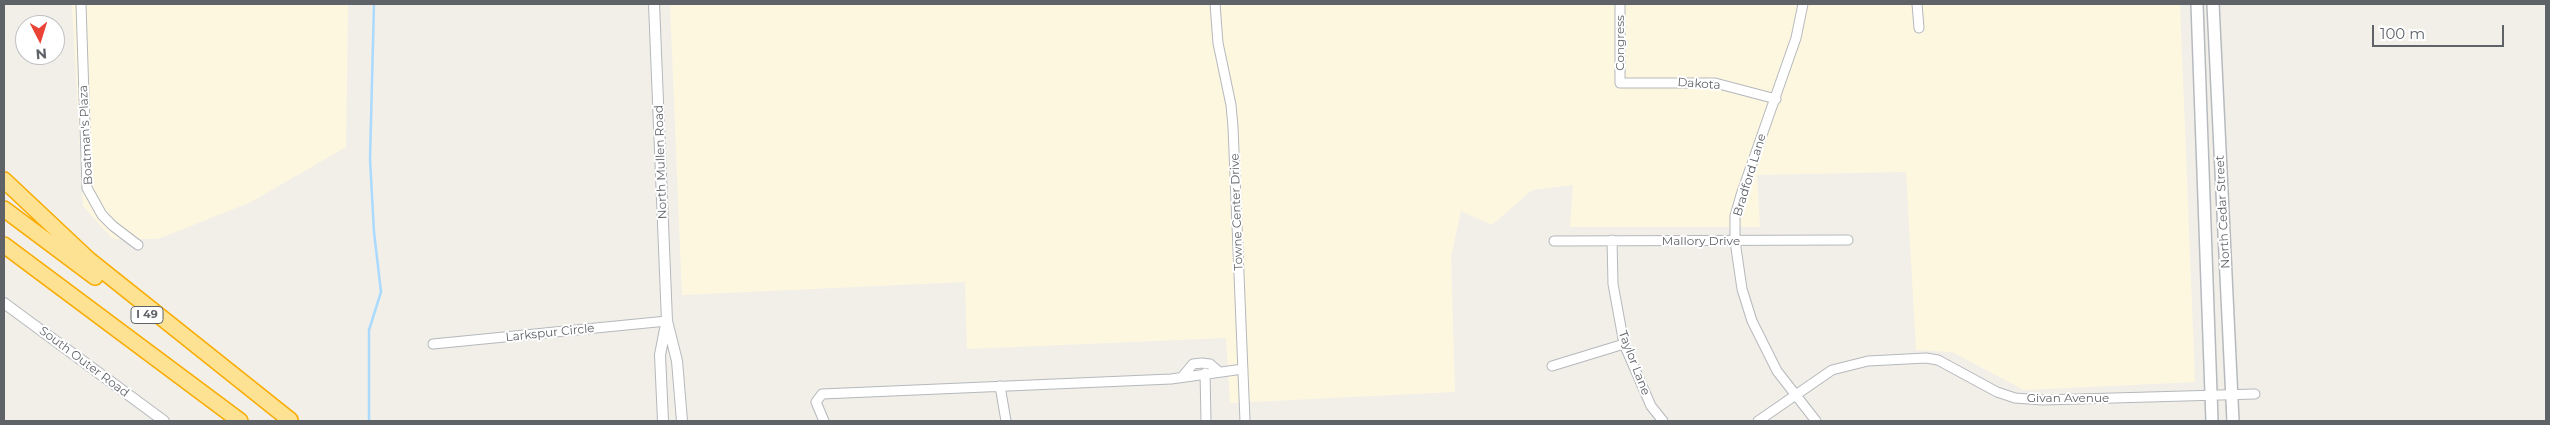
<!DOCTYPE html>
<html>
<head>
<meta charset="utf-8">
<style>
  body { margin:0 }
  #map { position:relative; width:2550px; height:425px; overflow:hidden; background:#f1efe8; font-family:Montserrat,sans-serif }
  canvas { display:block }
  .frame { position:absolute; inset:0; border:5px solid #5f6368; pointer-events:none }
  .north { position:absolute; left:15px; top:15px; width:50px; height:50px; box-sizing:border-box; background:#fff; border:1px solid #bfc1c3; border-radius:50%; rotate:175deg; font-size:14px; font-weight:700; line-height:20px; text-align:center; color:#5f6368 }
  .north::after { content:''; display:block; margin:auto; width:18px; height:22px; background:#ea4335; clip-path:polygon(50% 0,100% 100%,50% 72%,0 100%) }
  .scale { position:absolute; left:2372px; top:25px; width:132px; height:22px; box-sizing:border-box; border:2px solid #5f6368; border-top:0; padding-left:6px; font-size:15px; line-height:18px; white-space:nowrap; color:#5f6368; -webkit-text-stroke:4px #fff; paint-order:stroke }
</style>
</head>
<body>
<div id="map">
<canvas width="2550" height="425"></canvas>
<div class="frame"></div>
<div class="north">N</div>
<div class="scale">100 m</div>
</div>
<script>
const ctx = document.querySelector('canvas').getContext('2d');
ctx.lineJoin = 'round';
function fill(path, color) {
  ctx.fillStyle = color;
  ctx.fill(path, 'evenodd');
}
function toPath(rows) {
  const path = new Path2D();
  for (const r of rows) {
    path.moveTo(r[0], r[1]);
    for (let i = 2; i < r.length; i += 2) path.lineTo(r[i], r[i + 1]);
  }
  return path;
}
function strokePath(path, color, width, dash) {
  ctx.strokeStyle = color;
  ctx.lineWidth = width;
  ctx.lineCap = dash ? 'butt' : 'round';
  ctx.setLineDash(dash || []);
  ctx.stroke(path);
}
function label(font, color, halo, rows, align = 'center') {
  ctx.font = font + ' Montserrat,sans-serif';
  ctx.lineWidth = 4;
  ctx.setLineDash([]);
  ctx.textBaseline = 'middle';
  ctx.strokeStyle = halo;
  ctx.fillStyle = color;
  for (const [text, x, y, turn = 0] of rows) {
    ctx.save();
    ctx.translate(x, y);
    ctx.rotate((+turn || 0) * Math.PI / 180);
    ctx.textAlign = isNaN(turn) ? turn : align;
    if (halo) ctx.strokeText(text, 0, 0);
    ctx.fillText(text, 0, 0);
    ctx.restore();
  }
}
const commercial = toPath([
  [72,4,348,4,346,147,251,202,158,239,113,239,83,206],
  [670,4,2180,4,2195,382,2024,390,1952,352,1916,350,1906,172,1757,175,1760,227,1570,227,1573,185,1532,190,1492,225,1461,211,1451,257,1455,392,1230,403,1226,338,967,349,965,282,682,295]
]);
const stream = toPath([
  [369,421,369,330,381,292,374,232,370,159,374,4]
]);
const minor = toPath([
  [81,4,87,188,102,215,113,226,138,245],
  [1215,4,1218,43,1231,105,1233,127,1245,421],
  [1620,4,1620,83,1715,83,1776,99],
  [1803,4,1796,38,1741,195,1735,216,1735,241,1742,289,1752,321,1777,371,1816,421],
  [1917,4,1919,28],
  [1612,240,1613,284,1624,344,1651,406,1663,421],
  [1554,241,1848,240],
  [433,344,667,321],
  [1552,366,1624,344],
  [1205,373,1206,421],
  [1182,377,1193,364,1202,363,1210,364,1218,371],
  [1000,386,1006,421],
  [824,421,816,402,822,394,1171,379,1243,369],
  [1758,421,1832,370,1868,361,1926,358,1938,360,1997,392,2015,398,2043,400,2255,394]
]);
const tertiary = toPath([
  [654,4,667,321,677,361,682,421],
  [4,303,164,421],
  [663,421,660,355,666,324]
]);
const secondary = toPath([
  [2197,4,2212,421],
  [2213,4,2233,421]
]);
const motorway = toPath([
  [4,180,88,259,290,420],
  [4,209,95,277],
  [4,245,240,421]
]);
const shields = [
  [147,315,32]
];
const shieldNames = [
  ["I 49",147,315]
];
const streetNames = [
  ["Congress",1620,43,-90],
  ["Dakota",1699,84,4],
  ["Boatman's Plaza",86,135,-93],
  ["North Mullen Road",661,162,-92],
  ["Bradford Lane",1750,175,-73],
  ["Towne Center Drive",1237,212,-92],
  ["North Cedar Street",2223,212,-93],
  ["Mallory Drive",1701,241],
  ["Larkspur Circle",550,333,-6],
  ["South Outer Road",84,362,37],
  ["Taylor Lane",1634,363,69],
  ["Givan Avenue",2068,398]
];
fill(commercial, '#fef7e0');
strokePath(stream, '#aadaff', 2.5);
strokePath(minor, '#b5b8bc', 11);
strokePath(tertiary, '#b5b8bc', 12);
strokePath(secondary, '#b6babf', 14);
strokePath(motorway, '#f9ab00', 18);
strokePath(minor, '#fff', 9);
strokePath(tertiary, '#fff', 10);
strokePath(secondary, '#fff', 11);
strokePath(motorway, '#fde293', 15);
for (const [x, y, w] of shields) {
  const box = new Path2D();
  box.roundRect(x - w / 2, y - 8.5, w, 17, 4);
  ctx.fillStyle = '#fff';
  ctx.fill(box);
  strokePath(box, '#5f6368', 1);
}
label('bold 11px', '#5f6368', null, shieldNames);
label('12px', '#5f6368', '#fff', streetNames);
</script>
</body>
</html>
